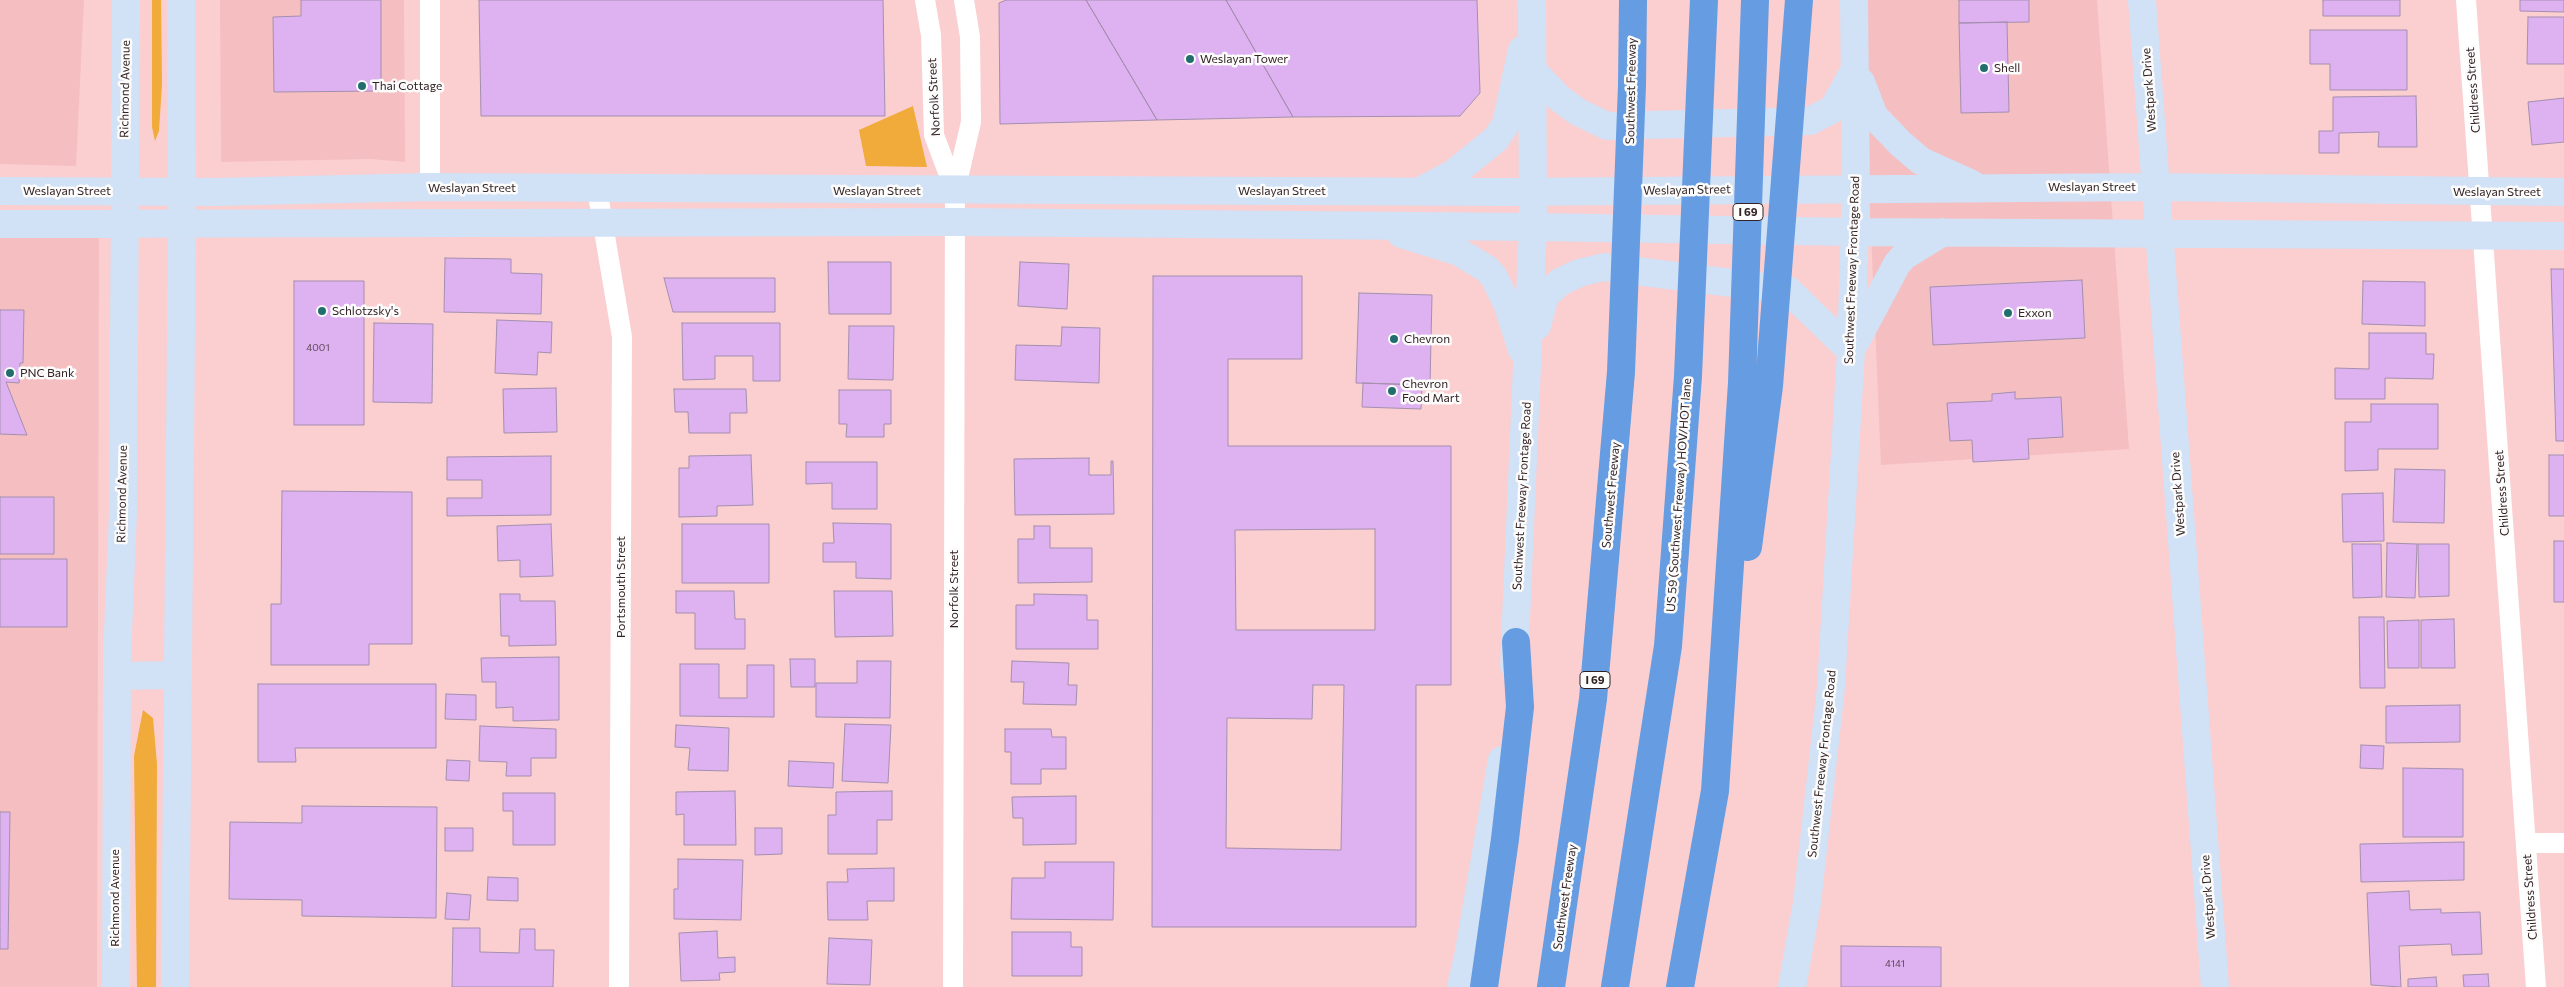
<!DOCTYPE html>
<html>
<head>
<meta charset="utf-8">
<style>
  body { margin:0 }
  canvas { display:block; background:#fbced0 }
</style>
</head>
<body>
<canvas width="2564" height="987"></canvas>
<script>
const ctx = document.querySelector('canvas').getContext('2d');
ctx.lineJoin = 'round';
function fill(path, color) {
  ctx.fillStyle = color;
  ctx.fill(path, 'evenodd');
}
function toPath(rows) {
  const path = new Path2D();
  for (const r of rows) {
    path.moveTo(r[0], r[1]);
    for (let i = 2; i < r.length; i += 2) path.lineTo(r[i], r[i + 1]);
  }
  return path;
}
function strokePath(path, color, width, dash) {
  ctx.strokeStyle = color;
  ctx.lineWidth = width;
  ctx.lineCap = dash ? 'butt' : 'round';
  ctx.setLineDash(dash || []);
  ctx.stroke(path);
}
function label(font, color, halo, rows, align = 'center') {
  ctx.font = font + ' Commissioner,sans-serif';
  ctx.lineWidth = 5;
  ctx.setLineDash([]);
  ctx.textBaseline = 'middle';
  ctx.strokeStyle = halo;
  ctx.fillStyle = color;
  for (const [text, x, y, turn = 0] of rows) {
    ctx.save();
    ctx.translate(x, y);
    ctx.rotate((+turn || 0) * Math.PI / 180);
    ctx.textAlign = isNaN(turn) ? turn : align;
    if (halo) ctx.strokeText(text, 0, 0);
    ctx.fillText(text, 0, 0);
    ctx.restore();
  }
}
const built = toPath([
  [0,0,84,0,76,166,0,164],
  [220,0,404,0,405,162,371,159,221,162],
  [1861,0,2097,0,2129,449,1881,465],
  [0,237,99,238,97,987,0,987]
]);
const green = toPath([
  [152,0,161,0,162,84,159,131,155,141,152,127],
  [913,106,927,167,866,166,859,130],
  [143,710,153,718,157,764,156,987,137,987,134,756]
]);
const building = toPath([
  [301,0,381,0,381,91,274,92,273,17,301,16,301,0],
  [479,0,883,0,885,116,481,116,479,0],
  [1006,0,1086,0,1157,120,1000,124,999,3,1006,0],
  [1086,0,1226,0,1293,117,1157,120,1086,0],
  [1226,0,1477,0,1480,93,1460,116,1293,117,1226,0],
  [1959,0,2029,0,2029,22,1959,23,1959,0],
  [2323,0,2400,0,2400,16,2323,16,2323,0],
  [2520,0,2564,0,2564,12,2520,11,2520,0],
  [2528,17,2564,17,2564,64,2527,64,2528,17],
  [2007,22,2009,112,1961,113,1959,23,2007,22],
  [2310,30,2407,30,2407,90,2330,90,2330,64,2310,64,2310,30],
  [2416,96,2417,147,2378,147,2379,132,2339,133,2339,153,2319,153,2319,131,2333,131,2333,97,2416,96],
  [2564,98,2564,142,2532,145,2528,102,2564,98],
  [445,258,511,259,511,273,542,274,541,314,444,312,445,258],
  [828,262,891,262,891,314,829,314,828,262],
  [1020,262,1069,264,1067,309,1018,306,1020,262],
  [2551,269,2564,269,2564,441,2556,441,2551,269],
  [1153,276,1302,276,1302,359,1228,359,1228,446,1451,446,1451,685,1416,685,1416,927,1152,927,1153,276],
  [1375,529,1375,630,1236,630,1235,530,1375,529],
  [1313,685,1344,685,1341,850,1226,848,1227,718,1312,719,1313,685],
  [664,278,775,278,775,312,673,312,664,278],
  [2082,280,2085,338,1933,345,1930,287,2082,280],
  [294,281,364,281,364,425,294,425,294,281],
  [2363,281,2425,282,2425,326,2362,324,2363,281],
  [1359,293,1432,295,1430,385,1356,383,1359,293],
  [0,310,24,310,23,363,20,363,19,383,6,382,27,435,0,434,0,310],
  [497,320,552,322,551,353,538,352,537,375,495,373,497,320],
  [374,323,433,324,432,403,373,402,374,323],
  [682,323,780,323,780,381,753,381,753,356,715,356,715,379,683,380,682,323],
  [849,326,894,326,893,380,848,379,849,326],
  [1062,327,1100,328,1099,383,1015,380,1016,345,1061,346,1062,327],
  [2369,333,2426,333,2426,354,2434,354,2433,379,2385,378,2385,399,2335,399,2335,368,2369,369,2369,333],
  [1363,383,1422,385,1421,409,1362,407,1363,383],
  [556,388,557,432,504,433,503,389,556,388],
  [674,389,746,389,747,413,730,413,730,433,689,433,688,412,675,412,674,389],
  [839,390,891,390,891,424,884,424,884,437,846,437,847,424,839,424,839,390],
  [2015,392,2015,399,2061,397,2063,437,2028,439,2029,459,1973,462,1972,440,1950,441,1947,403,1992,401,1992,394,2015,392],
  [2371,404,2438,404,2438,449,2378,449,2378,470,2345,471,2345,422,2371,422,2371,404],
  [751,455,753,505,717,506,717,516,679,517,679,468,689,468,689,456,751,455],
  [2549,455,2564,455,2564,516,2549,516,2549,455],
  [551,456,551,515,447,516,447,498,482,498,482,480,447,480,447,457,551,456],
  [1089,458,1089,475,1111,475,1111,461,1113,461,1114,514,1015,515,1014,459,1089,458],
  [806,462,877,462,877,509,832,509,832,483,806,484,806,462],
  [2395,469,2445,470,2444,523,2393,522,2395,469],
  [282,491,412,492,412,644,369,644,369,665,271,665,271,604,281,604,282,491],
  [2383,493,2384,541,2343,542,2342,494,2383,493],
  [0,497,54,497,54,554,0,554,0,497],
  [833,523,891,524,891,579,856,578,856,562,823,562,823,543,834,543,833,523],
  [551,524,553,576,520,577,520,560,498,561,497,526,551,524],
  [682,524,769,524,769,583,682,583,682,524],
  [1034,526,1050,526,1050,548,1092,548,1092,582,1018,583,1018,539,1034,539,1034,526],
  [2554,541,2564,541,2564,602,2554,602,2554,541],
  [2387,543,2417,544,2415,598,2386,597,2387,543],
  [2352,544,2381,544,2382,597,2353,598,2352,544],
  [2418,544,2449,544,2449,596,2419,597,2418,544],
  [0,559,67,559,67,627,0,627,0,559],
  [676,591,734,591,735,619,745,619,745,649,695,649,695,613,676,613,676,591],
  [834,591,892,591,893,636,835,637,834,591],
  [500,594,520,594,520,601,555,601,556,645,509,646,509,636,501,636,500,594],
  [1034,594,1087,595,1087,620,1098,620,1098,649,1016,649,1016,605,1034,605,1034,594],
  [2359,617,2384,617,2385,688,2360,688,2359,617],
  [2454,619,2455,668,2421,668,2421,620,2454,619],
  [2419,620,2419,668,2388,668,2387,621,2419,620],
  [559,657,559,720,513,721,513,707,496,708,496,682,482,682,481,658,559,657],
  [790,659,815,659,815,687,791,687,790,659],
  [857,661,891,661,890,718,816,717,816,683,857,683,857,661],
  [1012,661,1069,663,1068,685,1077,685,1076,705,1023,704,1024,682,1011,682,1012,661],
  [680,664,719,664,719,698,747,698,747,665,774,665,774,717,680,716,680,664],
  [258,684,436,684,436,748,295,748,296,762,258,762,258,684],
  [446,694,476,695,476,720,445,719,446,694],
  [2460,705,2460,742,2386,743,2386,706,2460,705],
  [845,724,891,725,888,783,842,781,845,724],
  [676,725,729,728,728,771,688,770,690,748,675,747,676,725],
  [480,726,556,729,556,758,531,758,531,776,506,776,507,762,479,761,480,726],
  [1005,729,1051,729,1052,737,1066,737,1066,769,1041,769,1041,784,1011,784,1011,752,1005,752,1005,729],
  [2361,745,2384,746,2383,769,2360,768,2361,745],
  [447,760,470,761,469,781,446,780,447,760],
  [789,761,834,763,833,788,788,786,789,761],
  [2403,768,2463,769,2463,837,2403,837,2403,768],
  [735,791,736,845,684,845,684,814,676,815,676,792,735,791],
  [892,791,892,820,877,820,877,854,828,854,828,815,836,815,836,792,892,791],
  [503,793,555,793,555,845,513,845,513,811,503,811,503,793],
  [1076,796,1076,844,1023,845,1023,818,1013,818,1012,797,1076,796],
  [302,806,437,807,436,918,302,916,302,900,229,899,230,822,302,823,302,806],
  [0,812,10,812,8,949,0,949,0,812],
  [445,828,473,828,473,851,445,851,445,828],
  [755,828,782,828,782,854,755,855,755,828],
  [2464,842,2464,880,2361,882,2360,844,2464,842],
  [678,859,743,860,741,920,674,919,674,889,678,889,678,859],
  [1045,862,1114,862,1113,920,1011,919,1012,878,1045,878,1045,862],
  [894,868,894,901,867,901,868,920,828,920,827,882,848,882,847,869,894,868],
  [488,877,518,878,518,901,487,900,488,877],
  [2409,891,2410,910,2441,909,2441,913,2480,912,2482,954,2452,955,2451,944,2399,946,2401,987,2371,985,2367,893,2409,891],
  [447,893,471,895,469,920,445,919,447,893],
  [453,928,480,928,480,952,519,953,520,929,535,929,535,950,554,950,553,987,452,987,453,928],
  [717,931,718,958,735,957,735,972,719,973,720,980,681,981,679,933,717,931],
  [1012,932,1071,932,1071,947,1082,947,1082,976,1012,976,1012,932],
  [829,938,872,940,870,985,827,984,829,938],
  [1841,946,1941,947,1941,987,1841,987,1841,946],
  [2488,974,2489,987,2464,987,2463,975,2488,974],
  [2436,977,2437,987,2408,987,2408,979,2436,977]
]);
const street = toPath([
  [430,0,430,187],
  [925,0,931,35,934,135,955,191],
  [2466,0,2536,987],
  [597,189,622,337,619,987],
  [2526,843,2564,843],
  [953,987,955,191,971,122,970,37,964,0]
]);
const secondary = toPath([
  [2142,0,2215,987],
  [1533,71,1559,98,1578,112,1607,126,1810,121,1833,109,1854,71],
  [1861,82,1874,116,1901,144,1921,161,1972,184],
  [1422,190,1454,173,1496,139,1506,124,1522,50],
  [0,191,214,192,430,187,1501,192,2156,187,2564,192],
  [0,224,955,222,1533,227,1854,232,2564,236],
  [1401,234,1459,252,1487,269,1494,277,1508,306,1522,350],
  [1537,326,1545,296,1560,282,1579,273,1604,267,1788,290,1851,351],
  [1855,343,1897,264,1904,256,1943,232],
  [1514,665,1533,227,1532,0],
  [117,676,178,675],
  [116,987,117,656,123,513,126,0],
  [175,987,182,223,181,0],
  [1461,987,1468,957,1502,760],
  [1792,987,1807,903,1831,687,1851,351,1856,187,1854,0]
]);
const highway = toPath([
  [1748,547,1769,386,1799,0],
  [1484,987,1505,839,1520,707,1516,642],
  [1551,987,1593,699,1621,372,1632,85,1633,0],
  [1615,987,1668,646,1688,376,1704,0],
  [1680,987,1715,791,1742,383,1755,0]
]);
const markers = [
  [1190,59,5,"#226e6e"],
  [1984,68,5,"#226e6e"],
  [362,86,5,"#226e6e"],
  [322,311,5,"#226e6e"],
  [2008,313,5,"#226e6e"],
  [1394,339,5,"#226e6e"],
  [10,373,5,"#226e6e"],
  [1392,391,5,"#226e6e"]
];
const numberNames = [
  ["4001",318,348],
  ["4141",1895,964]
];
const shields = [
  [1748,212,30],
  [1595,680,30]
];
const shieldNames = [
  ["I 69",1748,212],
  ["I 69",1595,680]
];
const poiNames = [
  ["Weslayan Tower",1200,59],
  ["Shell",1994,68],
  ["Thai Cottage",372,86],
  ["Schlotzsky's",332,311],
  ["Exxon",2018,313],
  ["Chevron",1404,339],
  ["PNC Bank",20,373],
  ["Chevron",1402,384],
  ["Food Mart",1402,398]
];
const streetNames = [
  ["Richmond Avenue",125,89,-89],
  ["Westpark Drive",2149,90,-94],
  ["Childress Street",2473,90,-94],
  ["Southwest Freeway",1631,91,-89],
  ["Norfolk Street",934,97,-93],
  ["Weslayan Street",2092,187],
  ["Weslayan Street",472,188],
  ["Weslayan Street",1687,190,-1],
  ["Weslayan Street",67,191],
  ["Weslayan Street",877,191],
  ["Weslayan Street",1282,191],
  ["Weslayan Street",2497,192],
  ["Southwest Freeway Frontage Road",1852,270,-88],
  ["Childress Street",2502,493,-94],
  ["Richmond Avenue",122,494,-89],
  ["Westpark Drive",2178,494,-94],
  ["Southwest Freeway",1611,495,-85],
  ["US 59 (Southwest Freeway) HOV/HOT lane",1679,495,-86],
  ["Southwest Freeway Frontage Road",1522,496,-87],
  ["Portsmouth Street",621,587,-90],
  ["Norfolk Street",954,589,-90],
  ["Southwest Freeway Frontage Road",1822,764,-84],
  ["Southwest Freeway",1565,897,-82],
  ["Westpark Drive",2208,897,-94],
  ["Childress Street",2530,897,-94],
  ["Richmond Avenue",115,898,-90]
];
fill(built, '#f5bfc2');
fill(green, '#f0ab3b');
fill(building, '#deb2f1');
strokePath(building, '#a48fae', 1);
strokePath(street, '#fff', 20);
strokePath(secondary, '#d1e1f6', 28);
strokePath(highway, '#669ce1', 28);
for (const [x, y, r, color] of markers) {
  const dot = new Path2D();
  dot.arc(x, y, r, 0, 2 * Math.PI);
  ctx.fillStyle = color;
  ctx.fill(dot);
  strokePath(dot, '#fcfcfc', 2);
}
label('10px', '#5e4656', null, numberNames);
for (const [x, y, w] of shields) {
  const box = new Path2D();
  box.roundRect(x - w / 2, y - 8.5, w, 17, 4);
  ctx.fillStyle = '#fcfcfc';
  ctx.fill(box);
  strokePath(box, '#332223', 1);
}
label('bold 11px', '#332223', null, shieldNames);
label('12px', '#332223', '#fcfcfc', poiNames, 'left');
label('12px', '#332223', '#fcfcfc', streetNames);
</script>
</body>
</html>
